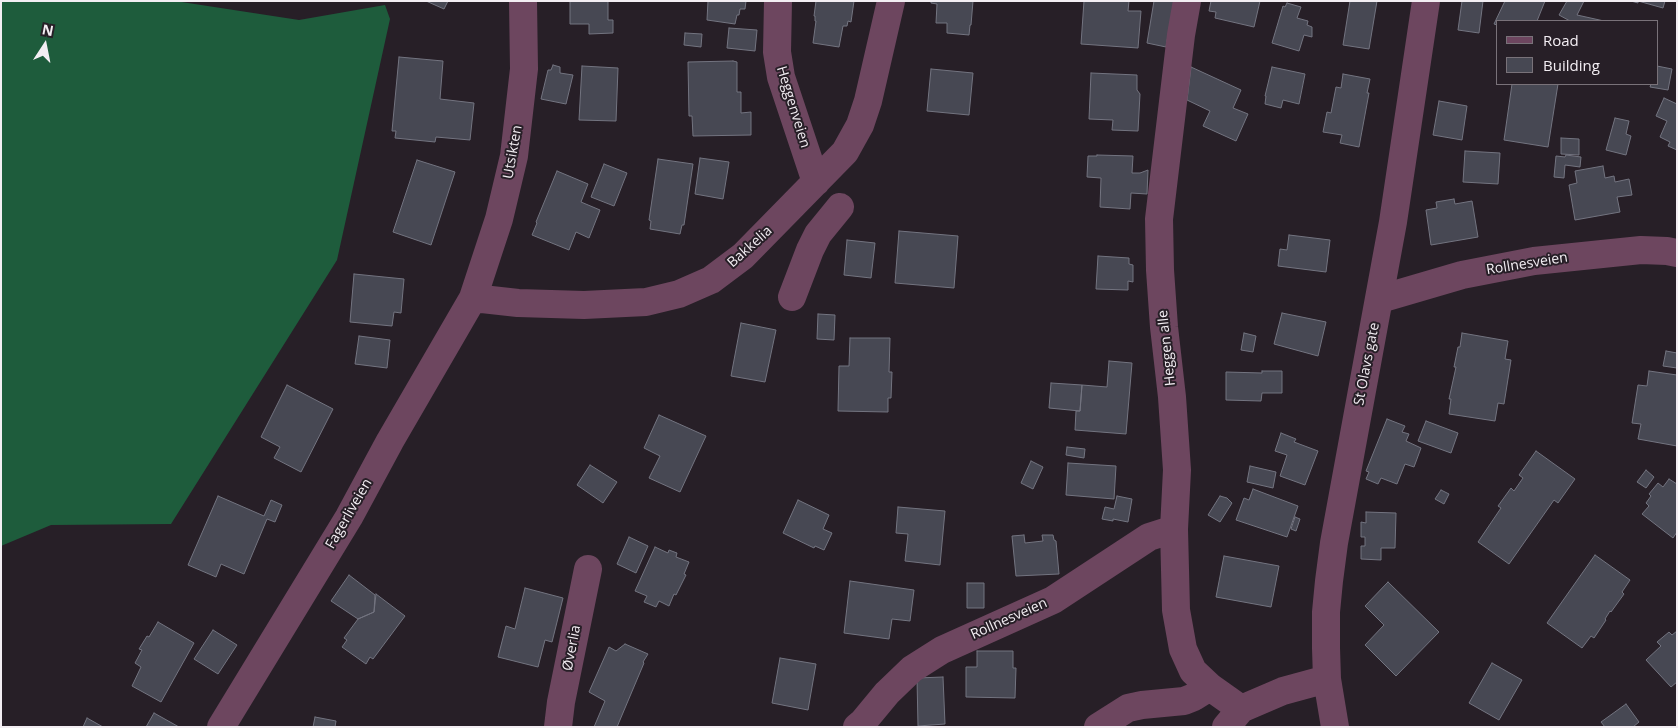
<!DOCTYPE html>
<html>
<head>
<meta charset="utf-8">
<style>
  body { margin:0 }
  #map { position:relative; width:1678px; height:728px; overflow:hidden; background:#271f27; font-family:"Open Sans",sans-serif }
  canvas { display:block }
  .frame { position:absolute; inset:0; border:2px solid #f3eef3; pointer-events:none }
  .legend { position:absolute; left:1496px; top:20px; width:162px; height:65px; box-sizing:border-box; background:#271f27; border:1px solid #797279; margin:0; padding:6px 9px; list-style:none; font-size:15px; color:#f3eef3 }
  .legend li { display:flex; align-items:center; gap:10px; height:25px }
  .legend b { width:25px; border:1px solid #797279 }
  .north { position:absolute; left:20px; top:20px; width:50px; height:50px; -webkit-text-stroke:4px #271f27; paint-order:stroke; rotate:11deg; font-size:14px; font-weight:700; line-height:20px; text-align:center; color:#f3eef3 }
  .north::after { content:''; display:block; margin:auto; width:18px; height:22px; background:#f3eef3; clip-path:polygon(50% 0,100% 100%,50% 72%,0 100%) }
</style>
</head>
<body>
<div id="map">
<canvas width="1678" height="728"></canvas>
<div class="frame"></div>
<ul class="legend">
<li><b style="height:6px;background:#6d465f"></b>Road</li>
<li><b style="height:14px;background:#474853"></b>Building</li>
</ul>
<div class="north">N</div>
</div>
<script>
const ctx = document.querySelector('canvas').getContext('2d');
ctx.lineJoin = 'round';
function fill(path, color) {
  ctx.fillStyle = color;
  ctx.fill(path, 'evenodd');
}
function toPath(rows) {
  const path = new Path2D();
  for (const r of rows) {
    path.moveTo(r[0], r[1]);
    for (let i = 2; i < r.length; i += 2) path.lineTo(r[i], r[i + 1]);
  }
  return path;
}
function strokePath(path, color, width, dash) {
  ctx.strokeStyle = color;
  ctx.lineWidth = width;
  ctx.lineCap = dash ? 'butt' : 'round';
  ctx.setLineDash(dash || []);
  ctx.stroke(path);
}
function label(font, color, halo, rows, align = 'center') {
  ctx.font = font + ' "Open Sans",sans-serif';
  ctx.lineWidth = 4;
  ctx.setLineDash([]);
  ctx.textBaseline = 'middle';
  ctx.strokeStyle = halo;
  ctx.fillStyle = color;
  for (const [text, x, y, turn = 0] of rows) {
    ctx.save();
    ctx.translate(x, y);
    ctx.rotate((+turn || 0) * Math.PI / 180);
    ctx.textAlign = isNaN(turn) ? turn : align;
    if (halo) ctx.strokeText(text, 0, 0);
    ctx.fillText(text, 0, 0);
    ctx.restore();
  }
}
const forest = toPath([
  [1,1,175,1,299,20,385,5,390,19,337,260,171,524,51,525,1,546]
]);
const building = toPath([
  [426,1,448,1,444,9,426,1],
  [570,1,608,1,608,20,613,20,613,33,589,34,589,24,570,24,570,1],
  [708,1,746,1,745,9,740,9,739,15,737,15,735,24,707,20,708,1],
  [816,1,854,1,851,22,848,21,847,26,843,26,839,47,813,43,816,21,815,21,815,16,814,16,816,1],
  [931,1,973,1,971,25,970,25,969,35,947,33,947,23,936,23,937,4,931,3,931,1],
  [1084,1,1129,1,1128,11,1141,11,1138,48,1081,44,1084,1],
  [1154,1,1174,1,1166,47,1147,43,1154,1],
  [1211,1,1260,1,1254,27,1215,18,1216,12,1209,11,1211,1],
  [1350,1,1377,1,1369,49,1343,45,1350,1],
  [1462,1,1483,1,1479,33,1458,30,1462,1],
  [1505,1,1545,1,1537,21,1497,21,1497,25,1494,24,1505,1],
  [1567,1,1584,1,1577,15,1604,21,1570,21,1559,15,1567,1],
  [1631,1,1665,1,1663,8,1638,1,1638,3,1631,1],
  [1287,3,1301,7,1297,18,1308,21,1307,25,1312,27,1312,37,1304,35,1299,51,1272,43,1283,6,1285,7,1287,3],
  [729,28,757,30,755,51,727,48,729,28],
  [685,33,702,34,701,47,684,45,685,33],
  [399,57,443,61,440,99,474,103,470,140,436,137,435,142,395,138,396,131,392,131,399,57],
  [733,61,737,62,737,92,741,92,741,113,751,112,751,135,693,136,692,116,689,116,688,62,733,61],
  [553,65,560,67,560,73,573,75,566,104,541,99,548,70,551,70,553,65],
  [582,66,618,68,616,121,579,120,582,66],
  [1657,66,1672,69,1668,90,1650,87,1651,84,1657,84,1657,66],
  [1191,67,1241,90,1233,108,1248,114,1236,141,1203,126,1210,111,1187,100,1191,67],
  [1272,67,1305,74,1299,104,1283,100,1281,108,1265,104,1266,96,1265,96,1272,67],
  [931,69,973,73,969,115,927,111,931,69],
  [1091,73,1137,75,1137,90,1140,94,1138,131,1112,130,1113,120,1089,119,1091,73],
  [1343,74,1370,79,1367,93,1369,93,1359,147,1340,143,1342,135,1323,132,1327,112,1331,113,1336,87,1341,88,1343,74],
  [1512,84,1558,84,1548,147,1504,140,1512,84],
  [1664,98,1677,104,1677,150,1668,146,1670,142,1660,137,1667,121,1656,116,1664,98],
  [1439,101,1467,106,1462,140,1433,135,1439,101],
  [1615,118,1629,121,1626,134,1631,136,1626,155,1606,150,1615,118],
  [1561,138,1579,139,1579,155,1561,154,1561,138],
  [1465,151,1500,153,1498,184,1463,182,1465,151],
  [1097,155,1133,156,1132,173,1140,173,1148,170,1147,194,1131,193,1130,209,1100,207,1101,178,1087,177,1088,156,1097,156,1097,155],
  [1566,155,1581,157,1580,167,1565,165,1564,178,1554,177,1556,156,1565,157,1566,155],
  [700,158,729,162,723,199,695,194,700,158],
  [658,159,693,164,684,225,682,225,680,234,650,229,651,221,649,220,658,159],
  [417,160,455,172,431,245,393,232,417,160],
  [604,164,627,173,614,206,591,197,604,164],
  [1603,166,1605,178,1614,176,1615,182,1629,179,1632,195,1617,197,1620,212,1575,220,1569,185,1577,183,1575,171,1603,166],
  [557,171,588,184,581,202,600,210,589,238,576,232,569,250,532,235,537,223,536,222,557,171],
  [1454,199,1455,204,1472,201,1478,237,1431,245,1426,210,1437,208,1436,202,1454,199],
  [899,231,958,236,954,288,895,283,899,231],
  [1289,235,1330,240,1326,272,1278,266,1280,249,1287,250,1289,235],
  [847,240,875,243,871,278,844,275,847,240],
  [1098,256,1129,258,1129,264,1133,265,1133,282,1128,281,1128,290,1096,289,1098,256],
  [354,274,404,279,401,313,394,312,392,326,350,322,354,274],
  [1282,313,1326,322,1318,356,1274,344,1282,313],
  [818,314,835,315,834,340,817,339,818,314],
  [741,323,776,330,765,382,731,376,741,323],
  [1244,333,1256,336,1253,352,1241,350,1244,333],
  [1462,333,1508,341,1505,359,1511,360,1504,404,1498,403,1495,421,1449,414,1451,399,1449,399,1456,367,1454,367,1458,347,1460,347,1462,333],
  [359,336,390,340,387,368,355,364,359,336],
  [850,338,890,338,889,372,892,372,891,398,888,398,888,412,838,411,839,366,849,366,850,338],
  [1666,351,1677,353,1677,368,1663,366,1666,351],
  [1109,361,1132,363,1126,434,1075,430,1076,411,1080,411,1082,385,1107,387,1109,361],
  [1262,371,1282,371,1282,393,1262,393,1261,401,1226,400,1226,372,1262,373,1262,371],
  [1649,371,1677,375,1677,446,1638,439,1641,424,1632,423,1638,385,1647,386,1649,371],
  [1051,383,1082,385,1080,411,1049,408,1051,383],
  [287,385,333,409,301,472,274,458,280,447,261,437,287,385],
  [659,415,706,436,680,492,649,478,660,456,644,448,659,415],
  [1387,419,1405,426,1402,432,1409,434,1406,441,1421,448,1414,467,1405,464,1397,484,1381,478,1378,484,1366,479,1369,472,1366,471,1387,419],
  [1426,421,1458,433,1451,453,1418,441,1426,421],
  [1281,433,1296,439,1294,442,1318,451,1305,485,1280,476,1287,455,1275,451,1281,433],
  [1067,447,1085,449,1084,458,1066,455,1067,447],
  [1536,451,1575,479,1558,503,1554,500,1509,564,1478,542,1501,508,1498,506,1511,488,1514,491,1523,478,1519,475,1536,451],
  [1031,461,1043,467,1033,489,1021,483,1031,461],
  [1068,463,1116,466,1114,499,1066,495,1068,463],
  [590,465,617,482,603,503,577,485,590,465],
  [1250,466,1276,472,1273,488,1247,482,1250,466],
  [1646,470,1654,477,1646,488,1637,482,1646,470],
  [1669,479,1677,484,1677,532,1673,538,1642,514,1649,506,1646,503,1651,496,1649,494,1658,483,1663,487,1669,479],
  [1253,489,1298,506,1287,537,1236,520,1244,498,1249,500,1253,489],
  [1441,490,1449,494,1444,504,1435,499,1441,490],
  [218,496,264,516,271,500,282,505,275,522,267,519,244,574,221,564,216,577,188,565,218,496],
  [1117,496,1132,499,1128,522,1113,519,1113,521,1102,519,1105,507,1114,509,1117,496],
  [1220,496,1227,498,1232,503,1220,522,1208,515,1220,496],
  [798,500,829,515,823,529,832,533,824,550,815,546,814,548,783,533,798,500],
  [898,507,945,511,940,565,905,561,908,534,896,533,898,507],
  [1366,512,1396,513,1395,548,1381,548,1381,560,1361,559,1361,546,1365,546,1365,537,1361,537,1361,522,1366,523,1366,512],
  [1295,517,1300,519,1296,531,1291,529,1295,517],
  [1024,535,1025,543,1043,541,1042,535,1053,535,1054,540,1056,541,1059,574,1016,576,1012,536,1024,535],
  [629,537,648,546,636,573,617,564,629,537],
  [655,547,668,553,669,550,677,553,676,557,689,562,684,574,686,575,676,595,674,594,669,606,659,601,656,607,644,602,647,596,635,591,655,547],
  [1595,555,1630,580,1622,592,1624,594,1611,612,1610,611,1605,619,1606,620,1594,638,1591,636,1582,648,1547,623,1595,555],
  [1224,556,1279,566,1271,607,1216,597,1224,556],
  [349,575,375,595,374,612,358,619,331,601,349,575],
  [850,581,914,590,910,621,892,619,889,639,844,633,850,581],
  [1388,582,1439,632,1396,676,1365,645,1384,625,1365,606,1388,582],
  [967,583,984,583,984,608,967,608,967,583],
  [525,588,563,598,552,642,545,640,538,667,498,657,506,626,515,629,525,588],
  [376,594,405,616,373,659,370,657,366,664,342,647,347,640,344,638,358,619,374,612,376,594],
  [158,622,194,643,161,702,132,686,141,667,135,663,142,650,139,649,147,636,149,637,158,622],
  [213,630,237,645,218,674,194,659,213,630],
  [1677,631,1677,682,1671,687,1646,660,1661,646,1657,642,1669,632,1672,635,1677,631],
  [625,644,648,654,643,662,644,663,617,727,594,727,605,701,589,692,609,647,616,651,625,644],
  [977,651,1013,651,1013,668,1016,668,1015,698,966,697,966,667,977,667,977,651],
  [780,658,816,664,808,710,772,703,780,658],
  [1492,663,1522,680,1499,720,1469,703,1492,663],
  [943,677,945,724,918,726,917,678,943,677],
  [1626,704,1639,722,1633,727,1605,727,1601,722,1626,704],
  [154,713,179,727,146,727,154,713],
  [315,717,336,721,335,727,313,727,315,717],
  [87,718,103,727,83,727,87,718]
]);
const minor = toPath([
  [778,1,777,52,781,77,816,182],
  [1187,1,1181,35,1159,219,1160,270,1164,327,1172,397,1177,470,1174,529,1176,610,1183,649,1193,671,1210,687,1241,709],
  [792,297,810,250,818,234,840,207],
  [473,298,518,303,584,305,646,302,679,294,711,280,743,256,845,152,860,125,868,101,891,1],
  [1380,299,1462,275,1534,261,1641,250,1667,251,1677,253],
  [221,727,349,517,390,441,473,298,499,219,514,156,524,69,523,1],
  [558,727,561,702,588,569],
  [857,727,863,722,887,693,912,669,942,650,1053,600,1149,537,1174,529],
  [1098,727,1128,708,1142,705,1184,701,1194,697,1210,687],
  [1226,727,1241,709,1283,691,1327,679],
  [1335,727,1327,679,1326,648,1326,612,1329,581,1334,543,1393,222,1426,1]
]);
const streetNames = [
  ["Heggenveien",793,107,73],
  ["Utsikten",513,152,-80],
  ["Bakkelia",750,247,-42],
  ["Rollnesveien",1527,264,-9],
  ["Heggen alle",1167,348,-96],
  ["St Olavs gate",1367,364,-79],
  ["Fagerliveien",349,514,-60],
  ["Rollnesveien",1009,619,-24],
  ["Øverlia",572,648,-79]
];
fill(forest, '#1e5c3c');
fill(building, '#474853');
strokePath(building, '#737480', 1);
strokePath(minor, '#6d465f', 28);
label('14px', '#f3eef3', '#271f27', streetNames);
</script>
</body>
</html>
